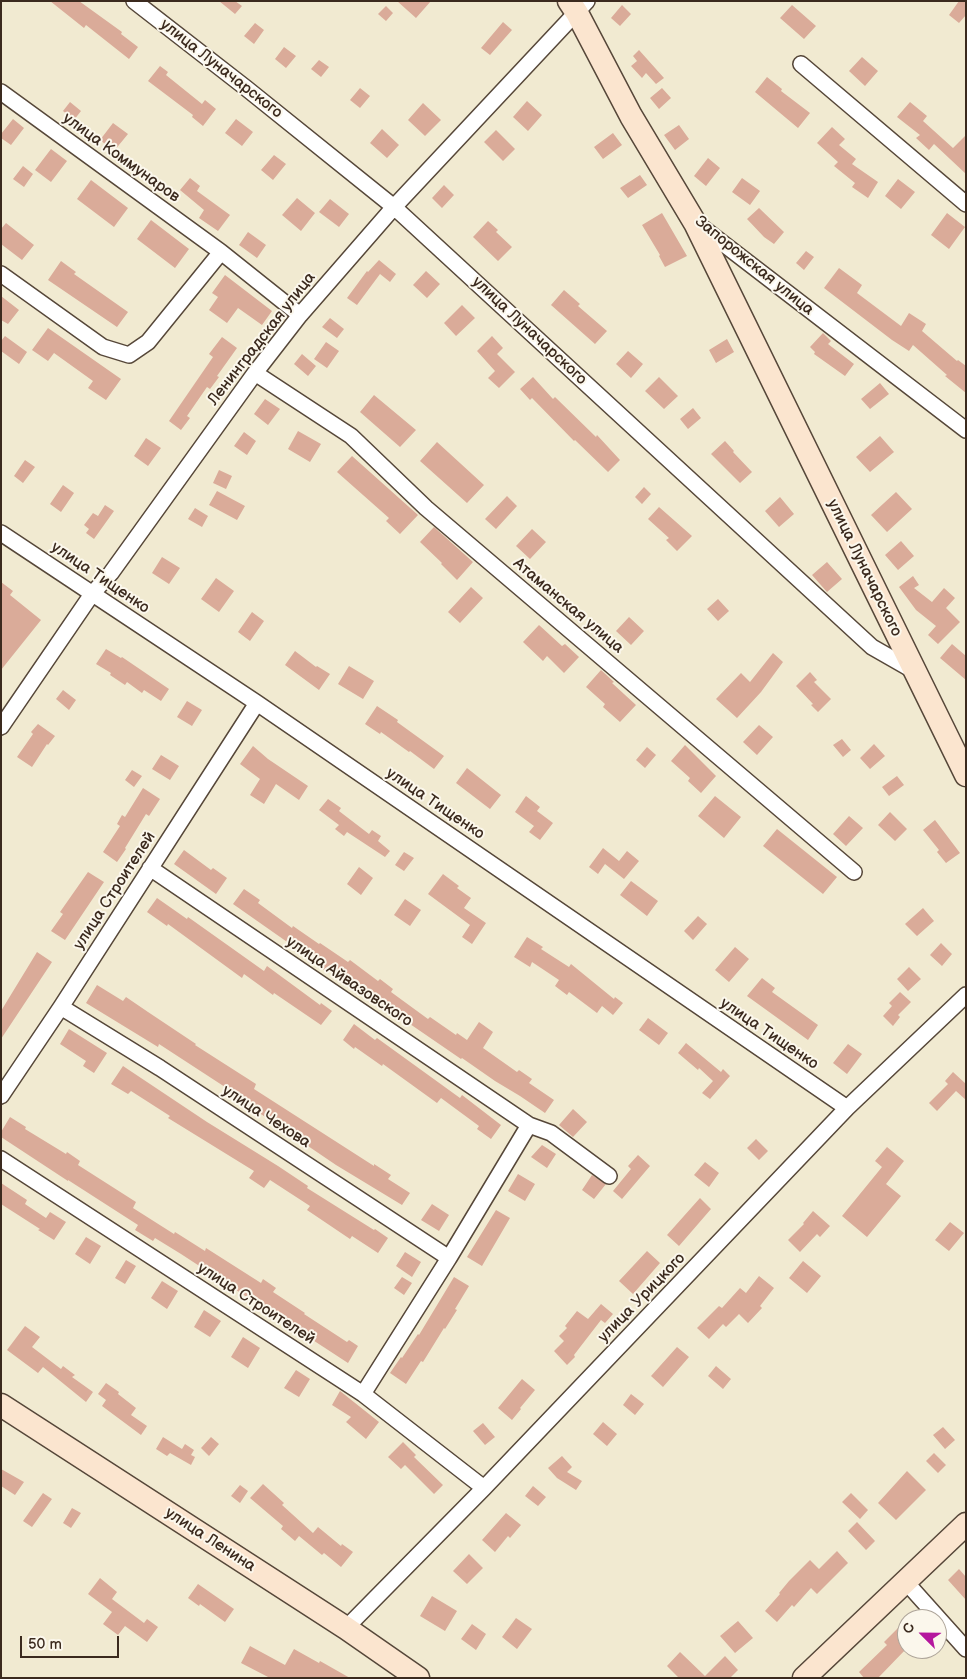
<!DOCTYPE html>
<html>
<head>
<meta charset="utf-8">
<style>
  body { margin:0 }
  #map { position:relative; width:967px; height:1679px; overflow:hidden; background:#f1ead1; font-family:"Balsamiq Sans",sans-serif }
  canvas { display:block }
  .frame { position:absolute; inset:0; border:2px solid #3b2a1e; pointer-events:none }
  .north { position:absolute; left:897px; top:1609px; width:50px; height:50px; box-sizing:border-box; background:#fbf7ec; border:1px solid #aea59a; border-radius:50%; rotate:293deg; font-size:14px; font-weight:700; line-height:20px; text-align:center; color:#3b2a1e }
  .north::after { content:''; display:block; margin:auto; width:18px; height:22px; background:#b5179e; clip-path:polygon(50% 0,100% 100%,50% 72%,0 100%) }
  .scale { position:absolute; left:20px; top:1636px; width:99px; height:22px; box-sizing:border-box; border:2px solid #3b2a1e; border-top:0; padding-left:6px; font-size:15px; line-height:18px; white-space:nowrap; color:#3b2a1e; -webkit-text-stroke:4px #fbf7ec; paint-order:stroke }
</style>
</head>
<body>
<div id="map">
<canvas width="967" height="1679"></canvas>
<div class="frame"></div>
<div class="north">С</div>
<div class="scale">50 m</div>
</div>
<script>
const ctx = document.querySelector('canvas').getContext('2d');
ctx.lineJoin = 'round';
function fill(path, color) {
  ctx.fillStyle = color;
  ctx.fill(path, 'evenodd');
}
function toPath(rows) {
  const path = new Path2D();
  for (const r of rows) {
    path.moveTo(r[0], r[1]);
    for (let i = 2; i < r.length; i += 2) path.lineTo(r[i], r[i + 1]);
  }
  return path;
}
function strokePath(path, color, width, dash) {
  ctx.strokeStyle = color;
  ctx.lineWidth = width;
  ctx.lineCap = dash ? 'butt' : 'round';
  ctx.setLineDash(dash || []);
  ctx.stroke(path);
}
function label(font, color, halo, rows, align = 'center') {
  ctx.font = font + ' "Balsamiq Sans",sans-serif';
  ctx.lineWidth = 4;
  ctx.setLineDash([]);
  ctx.textBaseline = 'middle';
  ctx.strokeStyle = halo;
  ctx.fillStyle = color;
  for (const [text, x, y, turn = 0] of rows) {
    ctx.save();
    ctx.translate(x, y);
    ctx.rotate((+turn || 0) * Math.PI / 180);
    ctx.textAlign = isNaN(turn) ? turn : align;
    if (halo) ctx.strokeText(text, 0, 0);
    ctx.fillText(text, 0, 0);
    ctx.restore();
  }
}
const building = toPath([
  [50,1,79,1,122,32,121,34,138,47,129,59,86,25,84,28],
  [219,1,235,1,242,6,235,14],
  [397,1,431,1,416,18],
  [959,1,966,1,966,15,959,23,949,15],
  [622,5,631,14,620,26,611,18],
  [792,5,816,26,804,39,780,18],
  [386,6,393,13,386,21,378,14],
  [503,22,512,30,490,55,481,48],
  [255,23,264,30,254,44,244,36],
  [284,47,296,56,286,68,275,59],
  [639,50,664,78,656,84,646,73,642,78,631,66,637,61,633,56],
  [862,57,878,71,865,86,849,71],
  [319,60,329,67,321,77,311,69],
  [160,66,168,72,166,75,202,104,205,100,216,109,203,126,192,117,193,115,148,81],
  [767,77,782,89,781,91,810,113,798,128,755,92],
  [360,88,370,96,360,108,350,100],
  [662,88,671,98,659,109,650,98],
  [527,101,542,115,528,131,513,117],
  [70,102,81,111,74,120,63,111],
  [910,102,927,116,923,121,953,148,966,135,966,174,934,144,929,150,916,138,920,135,897,117],
  [423,103,441,120,425,136,408,120],
  [13,119,24,128,11,145,1,138,1,134],
  [236,119,253,132,242,146,225,133],
  [113,123,128,134,114,151,100,140],
  [679,125,689,139,675,150,664,135],
  [832,127,845,139,839,145,856,159,852,164,878,182,868,198,852,187,855,183,834,166,838,162,817,143],
  [382,129,399,145,387,158,370,143],
  [496,130,515,149,503,161,484,142],
  [613,133,622,145,603,159,594,147],
  [51,149,67,161,51,182,35,170],
  [274,155,286,164,273,180,261,170],
  [708,158,720,168,706,186,694,176],
  [23,166,33,174,24,187,13,179],
  [640,175,647,185,628,198,620,188],
  [190,178,200,186,197,191,230,215,218,231,199,218,204,210,180,190],
  [742,178,760,191,750,205,732,192],
  [898,179,915,192,901,209,885,196],
  [91,180,128,208,114,227,77,199],
  [444,185,454,195,442,208,432,198],
  [297,198,315,213,301,231,282,215],
  [330,199,349,214,339,227,319,212],
  [759,208,784,232,774,244,764,237,747,219],
  [662,213,687,256,665,267,659,256,660,255,642,225],
  [947,213,965,227,949,249,931,235],
  [151,220,189,249,175,268,137,239],
  [488,221,498,230,496,232,512,247,498,261,473,237],
  [6,223,34,245,22,260,1,244,1,229],
  [248,232,266,245,257,258,239,245],
  [806,251,814,257,804,270,796,263],
  [379,260,396,274,390,282,380,274,357,305,347,298,367,271,368,272],
  [61,261,76,272,74,274,128,312,117,327,48,280],
  [839,268,862,285,857,293,901,326,909,313,926,324,922,331,957,361,958,360,966,366,966,393,945,376,947,375,913,345,909,351,892,340,824,288],
  [426,271,440,284,427,298,413,285],
  [225,275,272,311,262,325,238,308,227,323,209,310,218,297,212,293],
  [564,290,580,304,578,306,607,331,595,344,551,305],
  [1,296,19,310,8,324,1,320],
  [462,305,475,318,456,336,444,323],
  [330,318,344,329,337,338,322,327],
  [48,328,121,379,106,400,88,388,93,381,54,353,48,361,32,350],
  [823,333,831,341,828,344,854,364,845,376,814,354,815,352,810,347],
  [5,336,27,352,19,364,1,351,1,341],
  [492,336,503,348,497,354,515,372,499,388,488,378,495,371,477,351],
  [222,337,237,348,217,376,219,377,210,389,207,387,187,416,190,418,181,430,169,421,213,357,209,354],
  [727,339,734,352,716,363,709,350],
  [326,342,339,351,327,368,314,359],
  [628,351,643,364,631,378,616,364],
  [302,354,316,366,308,376,294,364],
  [533,377,553,399,555,397,596,437,597,435,620,460,608,472,575,440,574,441,532,398,530,400,520,389],
  [659,377,678,396,664,409,645,391],
  [880,383,889,394,870,409,861,399],
  [374,395,416,430,400,447,360,412],
  [265,399,280,409,268,425,254,414],
  [693,408,701,418,688,429,680,419],
  [298,431,321,444,310,462,288,449],
  [244,432,256,441,247,455,234,446],
  [880,436,894,452,870,472,856,457],
  [146,438,161,448,148,466,134,456],
  [725,441,734,451,733,452,752,472,740,483,711,454],
  [437,442,484,485,467,503,420,461],
  [352,456,418,515,400,534,386,521,389,518,337,472],
  [25,460,35,467,23,483,14,476],
  [219,470,232,476,226,489,213,483],
  [63,485,74,493,61,512,50,504],
  [644,487,651,494,642,504,635,497],
  [217,491,245,506,237,520,209,505],
  [896,492,912,509,887,532,871,515],
  [507,496,517,506,496,529,485,519],
  [780,497,794,514,779,527,765,511],
  [105,505,114,511,94,539,86,533,89,529,84,525,93,513,98,516],
  [659,507,692,536,677,551,666,540,669,538,648,519],
  [195,508,208,516,202,527,188,519],
  [434,527,473,562,457,580,441,564,442,563,420,542],
  [532,529,546,542,530,559,516,546],
  [901,541,914,556,898,570,885,555],
  [162,557,180,568,169,584,152,573],
  [827,562,842,579,827,592,812,575],
  [913,576,919,585,914,588,932,602,944,588,955,598,946,608,960,622,938,644,928,635,936,626,916,610,899,587],
  [216,578,234,591,219,612,201,599],
  [1,582,13,591,10,595,41,620,1,670],
  [471,587,483,598,460,623,448,612],
  [718,599,729,611,718,621,707,609],
  [252,612,264,621,250,641,238,632],
  [629,617,644,631,631,645,616,631],
  [539,625,562,646,565,644,579,657,564,673,547,656,543,661,523,642],
  [952,644,966,656,966,680,940,658],
  [106,649,121,658,122,657,169,689,161,701,144,690,142,693,127,682,125,685,110,675,111,673,96,664],
  [295,651,316,667,317,666,330,674,319,690,285,665],
  [773,653,783,662,761,692,737,718,716,699,741,673,750,682],
  [349,666,374,681,363,699,338,684],
  [601,670,614,682,612,683,636,705,620,722,603,707,605,704,586,687],
  [810,672,817,680,814,682,831,699,818,712,811,705,813,704,796,686],
  [63,690,76,700,69,710,56,699],
  [187,701,202,710,192,726,177,717],
  [377,706,398,720,397,722,444,756,434,769,410,751,409,752,381,732,380,734,365,724],
  [38,724,55,736,48,745,47,744,32,767,17,757,33,734,31,732],
  [759,725,773,737,757,755,743,742],
  [842,739,851,750,843,757,833,745],
  [874,744,885,756,870,769,860,758],
  [685,745,716,776,701,793,688,781,690,778,671,761],
  [253,746,268,759,308,786,299,800,276,784,264,804,250,795,260,779,240,764],
  [647,747,656,755,645,768,636,760],
  [161,755,179,766,170,780,152,769],
  [467,768,501,795,490,809,456,783],
  [132,770,142,776,134,787,125,780],
  [897,776,904,785,889,796,882,787],
  [143,788,160,799,149,816,146,814,125,848,126,849,117,862,103,852,120,826,117,824,122,815,125,817],
  [526,796,540,807,537,811,553,823,540,840,529,832,534,826,515,812],
  [715,796,741,817,724,838,698,816],
  [328,799,341,808,339,811,369,834,372,830,381,836,378,841,390,851,385,857,347,832,344,836,335,829,339,825,319,810],
  [890,812,907,829,895,841,878,825],
  [849,816,863,828,846,846,833,834],
  [935,820,960,853,946,863,937,852,939,850,923,830],
  [777,829,837,877,823,894,763,846],
  [603,848,619,861,627,851,639,861,624,879,605,864,598,874,589,867],
  [184,850,211,870,213,868,227,878,216,894,174,864],
  [404,852,414,858,404,871,395,865],
  [359,867,373,878,361,895,347,884],
  [88,872,104,882,65,940,51,931,63,914,60,912],
  [443,874,459,886,457,888,471,898,464,908,486,923,472,944,462,937,470,925,428,894],
  [631,881,658,901,647,916,620,895],
  [244,889,260,900,258,903,292,928,293,926,319,944,320,943,348,962,350,960,378,981,380,979,393,989,391,992,428,1019,430,1017,456,1035,457,1033,467,1040,479,1022,493,1032,483,1048,517,1072,519,1070,532,1079,529,1083,554,1100,545,1113,520,1096,495,1081,462,1058,461,1059,410,1024,408,1026,355,987,354,989,328,970,327,972,309,960,310,958,233,904],
  [157,898,187,919,188,917,264,971,267,966,320,1005,321,1003,332,1011,321,1025,274,993,273,995,244,974,242,978,168,924,167,926,147,912],
  [405,899,421,910,410,926,394,915],
  [923,908,934,921,917,936,905,924],
  [698,916,707,924,693,940,684,931],
  [527,937,543,947,541,949,569,967,571,964,614,999,615,997,623,1003,613,1015,602,1006,597,1013,569,992,567,995,555,986,559,980,532,962,530,967,514,957],
  [941,943,952,954,942,966,930,955],
  [735,947,749,959,729,982,715,970],
  [37,952,52,962,1,1039,1,1011],
  [909,967,921,979,908,991,897,979],
  [762,978,775,988,772,992,818,1025,808,1040,747,996],
  [97,985,123,1001,126,997,148,1012,196,1044,195,1045,256,1084,254,1089,374,1166,374,1164,391,1175,388,1179,410,1193,402,1205,336,1165,252,1108,253,1107,224,1088,225,1087,159,1044,158,1047,86,1003],
  [900,992,911,1002,898,1015,900,1017,893,1026,883,1016,892,1006,889,1003],
  [648,1018,668,1033,659,1045,639,1030],
  [354,1024,375,1040,377,1038,460,1098,462,1095,501,1125,491,1139,477,1129,479,1126,441,1098,437,1103,383,1064,382,1066,355,1047,354,1049,343,1040],
  [69,1029,107,1053,94,1073,83,1066,86,1061,60,1044],
  [686,1043,721,1072,723,1069,730,1076,710,1099,702,1093,713,1081,699,1068,698,1070,678,1053],
  [848,1044,862,1054,847,1074,833,1063],
  [123,1066,207,1122,278,1166,308,1186,307,1188,374,1230,375,1229,388,1238,378,1253,352,1236,350,1239,307,1210,310,1206,270,1180,264,1188,249,1178,254,1171,168,1118,170,1116,131,1091,128,1094,111,1084],
  [953,1072,966,1084,966,1100,956,1091,937,1111,929,1103,948,1084,945,1081],
  [573,1109,587,1122,573,1137,559,1125],
  [10,1117,26,1127,25,1129,66,1154,67,1152,80,1161,78,1165,136,1202,133,1208,174,1234,175,1232,205,1251,206,1248,261,1283,263,1279,276,1288,273,1292,305,1313,304,1314,347,1342,349,1340,358,1346,348,1363,181,1254,155,1238,153,1241,135,1230,138,1225,68,1180,68,1181,1,1137,1,1132],
  [756,1139,768,1151,759,1160,747,1148],
  [542,1145,556,1154,547,1168,531,1157],
  [887,1147,904,1161,886,1184,901,1196,867,1237,842,1216,882,1167,875,1161],
  [638,1155,650,1166,622,1199,613,1191,631,1169,628,1166],
  [705,1162,719,1173,709,1187,694,1175],
  [518,1174,535,1184,525,1201,508,1191],
  [592,1175,606,1184,594,1199,582,1190],
  [1,1183,27,1200,25,1204,46,1218,50,1212,66,1222,54,1240,38,1230,40,1229,1,1204],
  [700,1198,711,1209,679,1246,667,1235],
  [432,1204,449,1215,439,1231,421,1220],
  [496,1210,510,1218,482,1266,467,1257],
  [813,1211,830,1226,820,1237,817,1234,800,1252,788,1240,804,1224,803,1223],
  [950,1222,964,1233,949,1251,935,1240],
  [86,1237,101,1246,90,1264,75,1254],
  [647,1251,660,1263,633,1294,619,1281],
  [405,1252,421,1262,412,1277,396,1266],
  [126,1260,136,1266,125,1284,115,1278],
  [803,1261,821,1276,807,1293,789,1278],
  [759,1276,774,1288,760,1306,762,1308,748,1323,739,1314,726,1327,723,1324,709,1339,697,1328,719,1306,722,1308,740,1288,746,1293],
  [402,1277,412,1283,404,1295,394,1288],
  [454,1277,469,1286,455,1309,457,1310,445,1329,444,1328,423,1362,421,1361,406,1384,390,1373,401,1357,402,1358,418,1334,419,1335],
  [162,1281,178,1291,167,1309,151,1298],
  [601,1304,613,1314,605,1323,601,1320,574,1355,575,1357,567,1365,554,1351,564,1341,559,1336,567,1328,565,1326,577,1311,588,1319],
  [204,1310,221,1321,210,1337,194,1327],
  [25,1326,40,1337,32,1347,61,1369,63,1366,75,1375,72,1377,93,1392,86,1402,43,1367,38,1373,7,1350],
  [243,1337,260,1348,248,1368,231,1357],
  [677,1347,689,1357,663,1387,651,1376],
  [716,1366,731,1379,723,1389,708,1376],
  [296,1370,310,1379,299,1397,284,1388],
  [522,1379,535,1390,520,1408,521,1409,512,1420,498,1408],
  [106,1383,119,1392,118,1394,136,1408,131,1415,147,1426,141,1435,102,1406,106,1400,98,1394],
  [340,1391,379,1422,366,1439,346,1422,351,1417,332,1405],
  [631,1394,644,1404,635,1415,623,1405],
  [603,1422,617,1434,607,1446,593,1434],
  [483,1423,495,1437,485,1445,473,1431],
  [943,1427,955,1440,945,1449,933,1435],
  [163,1437,182,1449,185,1444,194,1450,191,1455,195,1457,191,1465,170,1453,167,1456,156,1449],
  [211,1437,219,1444,209,1456,201,1448],
  [403,1442,416,1455,414,1457,443,1485,434,1494,405,1465,401,1469,388,1457],
  [934,1453,946,1465,938,1473,926,1461],
  [562,1456,572,1467,567,1472,582,1481,576,1490,557,1478,548,1468],
  [1,1469,24,1482,15,1495,1,1486],
  [907,1471,926,1490,896,1520,878,1503],
  [263,1484,284,1503,282,1505,313,1533,318,1527,341,1546,342,1544,353,1552,341,1567,324,1553,322,1555,299,1536,295,1541,281,1529,283,1526,250,1498],
  [240,1485,248,1491,240,1503,231,1496],
  [533,1486,546,1497,538,1506,525,1496],
  [43,1493,52,1499,32,1527,23,1521],
  [851,1493,868,1510,860,1519,842,1502],
  [72,1508,81,1513,71,1528,63,1523],
  [506,1513,521,1525,510,1538,508,1536,495,1552,482,1540],
  [857,1522,875,1541,866,1550,848,1531],
  [837,1551,848,1563,817,1594,811,1588,794,1607,792,1605,777,1622,765,1611,780,1594,779,1593,789,1581,810,1560,819,1569],
  [469,1554,483,1568,467,1584,453,1571],
  [959,1569,966,1577,966,1600,948,1580],
  [100,1578,117,1592,112,1599,144,1623,147,1619,158,1627,147,1642,125,1626,118,1635,103,1624,112,1612,88,1594],
  [198,1584,234,1609,225,1622,200,1604,199,1606,188,1598],
  [432,1596,457,1611,445,1631,420,1616],
  [516,1618,532,1629,517,1649,502,1637],
  [738,1621,753,1638,735,1653,720,1636],
  [472,1624,486,1634,476,1650,461,1639],
  [898,1628,907,1638,907,1648,878,1678,864,1678,859,1672,887,1645,884,1642],
  [250,1646,285,1665,294,1649,319,1663,320,1661,350,1678,270,1678,241,1663],
  [680,1652,705,1676,725,1656,738,1670,730,1678,679,1678,667,1666]
]);
const minor = toPath([
  [134,1,246,88,394,207,872,647,914,671],
  [801,64,966,204],
  [1,92,221,252,300,315],
  [699,225,966,430],
  [1,274,103,347,129,355,148,342,221,252],
  [255,373,351,436,426,508,854,872],
  [1,533,257,703,847,1108],
  [1,727,92,594,111,573,255,373,300,315,394,207,587,1],
  [150,868,529,1125,551,1133,609,1176],
  [61,1007,160,1068,449,1258],
  [1,1096,61,1007,257,703],
  [1,1159,363,1394,484,1488],
  [363,1394,449,1258,529,1125],
  [905,1581,966,1649],
  [346,1628,484,1488,847,1108,966,995]
]);
const secondary = toPath([
  [569,1,577,13,631,116,695,223,966,775],
  [1,1405,346,1628,418,1678],
  [804,1678,966,1524]
]);
const streetNames = [
  ["улица Луначарского",221,69,38],
  ["улица Коммунаров",121,158,36],
  ["Запорожская улица",754,266,39],
  ["улица Луначарского",529,331,43],
  ["Ленинградская улица",262,339,-52],
  ["улица Луначарского",864,568,64],
  ["улица Тищенко",100,578,34],
  ["Атаманская улица",568,606,40],
  ["улица Тищенко",435,804,34],
  ["улица Строителей",115,891,-57],
  ["улица Айвазовского",349,982,34],
  ["улица Тищенко",769,1034,34],
  ["улица Чехова",266,1117,33],
  ["улица Урицкого",642,1298,-46],
  ["улица Строителей",256,1304,33],
  ["улица Ленина",210,1540,33]
];
fill(building, '#daab99');
strokePath(minor, '#564739', 18);
strokePath(secondary, '#564739', 25);
strokePath(minor, '#fff', 15);
strokePath(secondary, '#fbe5cf', 22);
label('16px', '#3b2a1e', '#fbf7ec', streetNames);
</script>
</body>
</html>
